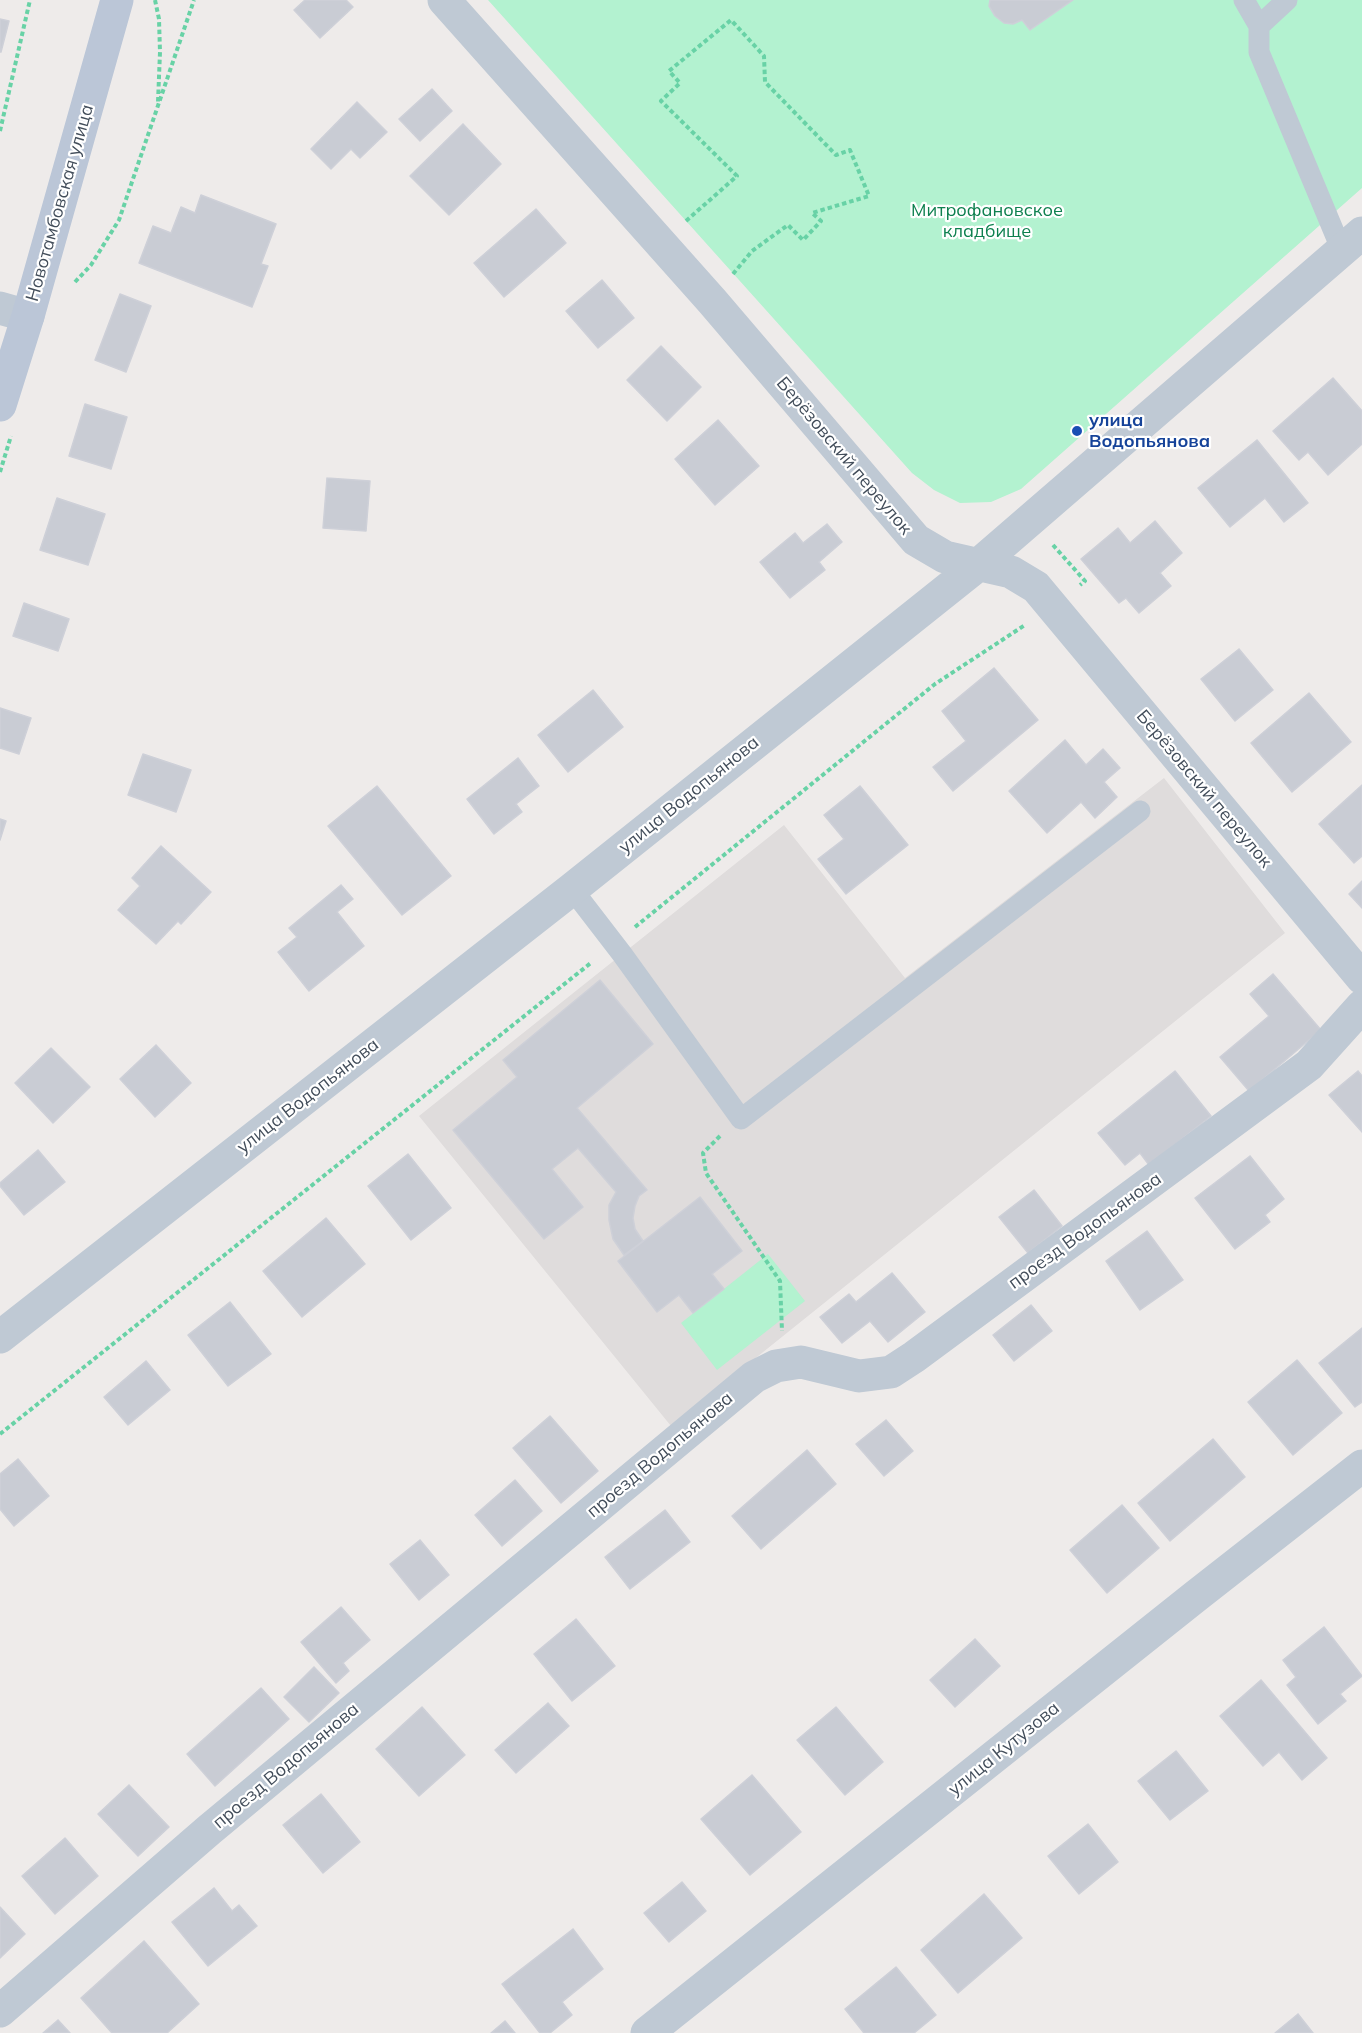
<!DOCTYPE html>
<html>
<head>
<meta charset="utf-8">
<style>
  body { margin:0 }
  canvas { display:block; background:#eeebea }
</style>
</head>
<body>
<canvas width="1362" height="2033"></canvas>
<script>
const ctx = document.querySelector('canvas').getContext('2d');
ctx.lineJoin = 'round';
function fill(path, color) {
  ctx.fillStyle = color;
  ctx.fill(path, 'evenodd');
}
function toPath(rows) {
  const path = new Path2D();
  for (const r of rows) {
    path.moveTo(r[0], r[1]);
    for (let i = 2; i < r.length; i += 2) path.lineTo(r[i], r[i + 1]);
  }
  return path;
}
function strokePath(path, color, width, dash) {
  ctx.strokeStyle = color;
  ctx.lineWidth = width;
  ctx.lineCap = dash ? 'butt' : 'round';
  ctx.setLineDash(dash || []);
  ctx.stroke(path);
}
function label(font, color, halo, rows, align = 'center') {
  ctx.font = font + ' Mulish,sans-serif';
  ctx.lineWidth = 4.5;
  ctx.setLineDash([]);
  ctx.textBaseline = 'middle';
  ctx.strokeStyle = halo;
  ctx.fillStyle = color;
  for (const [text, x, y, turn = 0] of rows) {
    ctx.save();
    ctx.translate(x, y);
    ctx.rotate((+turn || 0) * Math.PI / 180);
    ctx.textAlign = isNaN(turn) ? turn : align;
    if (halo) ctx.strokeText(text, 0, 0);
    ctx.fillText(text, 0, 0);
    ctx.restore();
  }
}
const education = toPath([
  [1164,778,1285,933,671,1426,419,1116,784,825,905,978]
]);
const green = toPath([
  [488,0,1362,0,1362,188,1021,489,991,502,960,503,934,490,912,473],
  [768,1254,805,1301,717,1370,681,1323]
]);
const building = toPath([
  [305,0,346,0,353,7,320,38,294,10,305,0],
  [990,0,1073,0,1030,30,1022,20,1013,24,1004,23,995,16,989,6,990,0],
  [0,19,9,21,1,52,0,52,0,19],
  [432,89,452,111,420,141,399,119,432,89],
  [357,102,387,132,360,158,351,149,331,169,311,149,357,102],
  [463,124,501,164,449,215,410,176,463,124],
  [201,195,276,224,261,264,268,266,252,307,139,263,153,226,171,233,181,207,195,213,201,195],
  [536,209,566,243,504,297,474,263,536,209],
  [602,280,634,318,598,348,566,311,602,280],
  [120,294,151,306,126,372,95,360,120,294],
  [661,346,701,387,667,421,627,380,661,346],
  [1333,378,1362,411,1362,444,1328,475,1308,452,1299,460,1273,431,1333,378],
  [85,404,127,417,111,469,69,456,85,404],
  [718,420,759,466,715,505,675,459,718,420],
  [1257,440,1308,503,1284,522,1265,498,1230,527,1198,488,1257,440],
  [327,478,370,481,366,531,323,528,327,478],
  [57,498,105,514,88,565,40,550,57,498],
  [1155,521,1182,553,1160,573,1171,586,1139,613,1126,598,1119,603,1081,559,1118,528,1130,543,1155,521],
  [827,524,842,542,819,562,825,570,790,598,760,562,795,533,803,543,827,524],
  [24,603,69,619,58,651,13,636,24,603],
  [1239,649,1273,690,1235,721,1201,679,1239,649],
  [994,668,1038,720,953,791,933,767,966,741,942,711,994,668],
  [593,690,623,727,568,772,538,735,593,690],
  [1309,693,1351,742,1292,792,1251,743,1309,693],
  [0,708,31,718,19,754,0,748,0,708],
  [1065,740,1086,765,1103,749,1120,768,1104,782,1117,797,1095,818,1081,802,1047,833,1009,791,1065,740],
  [143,754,191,770,176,812,128,795,143,754],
  [518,758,539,786,516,804,522,812,494,834,467,799,518,758],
  [1362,785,1362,856,1354,863,1319,824,1362,785],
  [377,786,451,876,402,915,328,826,377,786],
  [860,786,908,845,846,894,818,859,844,839,824,815,860,786],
  [0,819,6,821,0,840,0,819],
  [161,846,211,892,181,924,178,921,156,944,118,910,140,886,132,878,161,846],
  [1362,881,1362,908,1349,894,1362,881],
  [341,885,353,899,337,912,364,946,309,991,278,952,297,937,289,928,341,885],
  [1273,974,1321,1030,1249,1091,1220,1057,1269,1016,1250,994,1273,974],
  [600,980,653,1044,577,1108,647,1190,639,1196,635,1206,633,1218,635,1229,643,1241,624,1255,613,1239,609,1220,609,1205,616,1192,578,1148,552,1169,583,1207,544,1239,453,1130,517,1077,503,1060,600,980],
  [156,1045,191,1083,155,1117,120,1079,156,1045],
  [51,1048,90,1087,53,1123,15,1083,51,1048],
  [1175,1071,1211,1116,1149,1165,1140,1153,1125,1165,1098,1133,1175,1071],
  [1358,1071,1362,1076,1362,1132,1329,1095,1358,1071],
  [38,1150,65,1182,24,1215,0,1186,0,1183,38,1150],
  [408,1154,451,1208,411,1240,368,1186,408,1154],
  [1250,1156,1284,1199,1265,1215,1270,1222,1235,1249,1195,1198,1250,1156],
  [1034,1190,1062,1226,1028,1253,999,1217,1034,1190],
  [700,1197,742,1251,712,1274,724,1289,693,1313,679,1295,657,1312,618,1261,700,1197],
  [326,1218,365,1264,302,1317,263,1271,326,1218],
  [1147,1231,1183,1280,1140,1310,1106,1261,1147,1231],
  [892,1273,925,1312,888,1342,870,1321,842,1343,820,1317,849,1294,856,1302,892,1273],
  [230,1302,271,1354,228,1386,188,1335,230,1302],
  [1031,1305,1052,1331,1014,1361,993,1335,1031,1305],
  [1362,1328,1362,1402,1355,1407,1319,1363,1362,1328],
  [1297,1360,1342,1413,1293,1455,1248,1402,1297,1360],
  [146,1361,170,1390,128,1425,104,1397,146,1361],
  [550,1416,598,1471,561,1503,513,1448,550,1416],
  [886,1420,913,1451,884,1476,856,1444,886,1420],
  [1213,1439,1245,1477,1170,1541,1138,1503,1213,1439],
  [807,1450,836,1484,761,1549,732,1516,807,1450],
  [18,1459,49,1496,14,1526,0,1509,0,1474,18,1459],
  [515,1480,542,1511,502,1546,475,1515,515,1480],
  [1122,1505,1159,1548,1107,1593,1070,1550,1122,1505],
  [665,1510,690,1542,630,1589,605,1557,665,1510],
  [420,1540,449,1575,419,1600,390,1564,420,1540],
  [341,1607,370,1640,343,1663,349,1671,336,1683,301,1642,341,1607],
  [576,1619,615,1666,572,1701,534,1654,576,1619],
  [1324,1627,1362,1676,1340,1694,1346,1701,1318,1724,1287,1685,1296,1677,1283,1660,1324,1627],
  [975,1639,1000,1666,955,1707,930,1680,975,1639],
  [314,1667,339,1693,309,1722,284,1697,314,1667],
  [1261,1680,1327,1758,1302,1780,1279,1752,1263,1766,1220,1716,1261,1680],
  [261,1688,289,1719,215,1786,187,1754,261,1688],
  [548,1703,569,1726,516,1773,495,1750,548,1703],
  [422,1707,465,1755,419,1796,376,1749,422,1707],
  [836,1707,883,1762,845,1795,797,1740,836,1707],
  [1176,1751,1208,1791,1170,1820,1138,1781,1176,1751],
  [752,1775,801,1832,750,1875,701,1819,752,1775],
  [129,1785,169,1827,138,1856,98,1814,129,1785],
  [321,1794,360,1842,323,1873,283,1825,321,1794],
  [1088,1824,1118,1862,1079,1894,1048,1856,1088,1824],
  [65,1838,98,1876,55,1914,22,1876,65,1838],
  [682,1882,706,1911,669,1942,644,1913,682,1882],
  [214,1888,232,1911,239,1905,257,1926,208,1966,172,1922,214,1888],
  [984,1894,1022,1938,958,1993,921,1950,984,1894],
  [0,1907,25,1934,0,1958,0,1907],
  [573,1929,603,1969,562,2002,572,2015,550,2033,540,2033,502,1984,573,1929],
  [144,1941,199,2004,167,2033,112,2033,81,1998,144,1941],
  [896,1967,936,2015,914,2033,864,2033,845,2009,896,1967],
  [1298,2014,1313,2033,1275,2033,1298,2014],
  [58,2020,70,2033,43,2033,58,2020],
  [505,2021,515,2033,491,2033,505,2021]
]);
const path = toPath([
  [155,0,159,19,160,52,158,102],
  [0,131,30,0],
  [686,221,737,176,661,101,680,83,669,71,731,20,764,56,765,82,836,155,850,150,869,196,812,213,821,221,803,240,788,225,752,251,733,274],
  [75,282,91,265,119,220,194,0],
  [0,472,11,436],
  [1053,545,1085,581,1080,585],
  [635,927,935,684,1025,625],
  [720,1136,703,1153,706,1173,780,1281,782,1331],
  [0,1434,592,962]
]);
const service = toPath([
  [1244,0,1259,26,1259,52,1342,251],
  [1259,26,1287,0],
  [572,889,622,954,741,1119,1140,811]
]);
const minor = toPath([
  [444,0,712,301,916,540,945,557,1011,572,1036,587,1362,978],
  [0,308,28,316],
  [0,1337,572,889,978,565,1362,233],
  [0,2011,209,1830,754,1377,776,1366,801,1362,859,1376,891,1372,914,1357,1309,1065,1362,1006],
  [647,2033,1196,1596,1362,1466]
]);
const secondary = toPath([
  [0,405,28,316,117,0]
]);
const markers = [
  [1077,431,6,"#1a4fb4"]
];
const streetNames = [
  ["Новотамбовская улица",60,203,-74],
  ["Берёзовский переулок",844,456,50],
  ["Берёзовский переулок",1204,789,50],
  ["улица Водопьянова",689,795,-39],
  ["улица Водопьянова",308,1096,-38],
  ["проезд Водопьянова",1085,1231,-36],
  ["проезд Водопьянова",660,1455,-40],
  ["улица Кутузова",1004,1749,-39],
  ["проезд Водопьянова",286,1766,-40]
];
const parkNames = [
  ["Митрофановское",987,211],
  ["кладбище",987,232]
];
const transitNames = [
  ["улица",1089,421],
  ["Водопьянова",1089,442]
];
fill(education, '#dfdcdc');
fill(green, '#b3f2d0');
fill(building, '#c9ccd4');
strokePath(building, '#ced0d8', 1.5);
strokePath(path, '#68d2a6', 4, [4.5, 3]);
strokePath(service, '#bfc9d4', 21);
strokePath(minor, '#bfc9d4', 33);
strokePath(secondary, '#bbc6d7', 33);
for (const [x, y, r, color] of markers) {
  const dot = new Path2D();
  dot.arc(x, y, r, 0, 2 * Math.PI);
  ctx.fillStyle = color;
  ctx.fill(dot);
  strokePath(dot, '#fff', 2);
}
label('18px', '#424d5a', '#fff', streetNames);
label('18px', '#0e804f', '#fff', parkNames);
label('bold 18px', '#164399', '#fff', transitNames, 'left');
</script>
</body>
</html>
